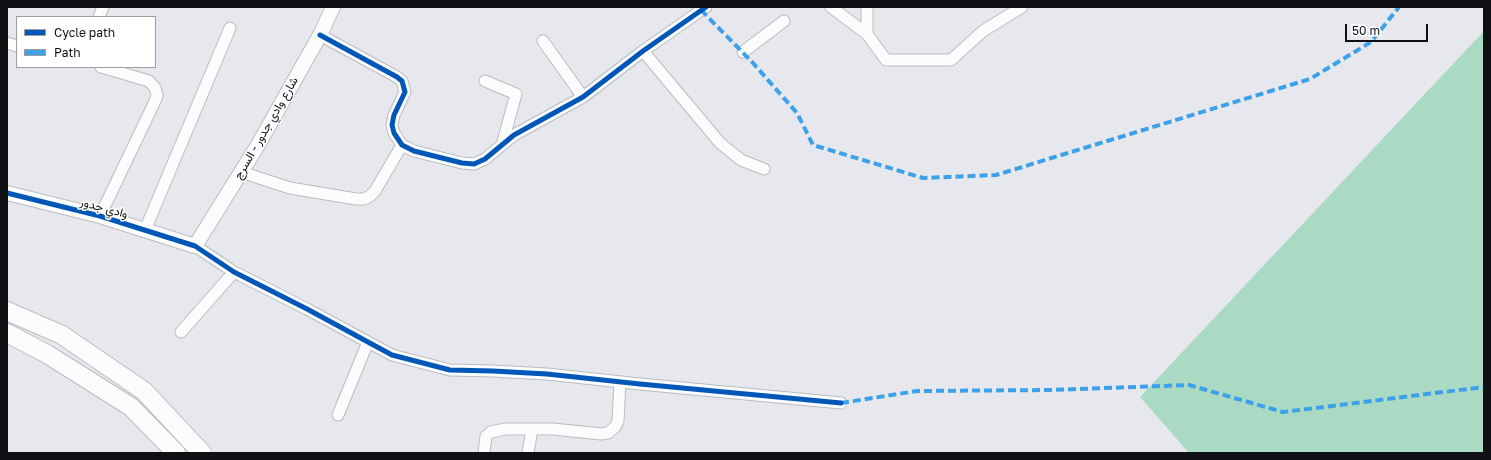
<!DOCTYPE html>
<html>
<head>
<meta charset="utf-8">
<style>
  body { margin:0 }
  #map { position:relative; width:1491px; height:460px; overflow:hidden; background:#e6e8ee; font-family:"Golos Text",sans-serif }
  canvas { display:block }
  .frame { position:absolute; inset:0; border:8px solid #0f1013; pointer-events:none }
  .legend { position:absolute; left:16px; top:16px; width:140px; height:52px; box-sizing:border-box; background:#fff; border:1px solid #9f9fa1; margin:0; padding:5px 7px; list-style:none; font-size:12px; color:#0f1013 }
  .legend li { display:flex; align-items:center; gap:8px; height:20px }
  .legend b { width:20px; border:1px solid #9f9fa1 }
  .scale { position:absolute; left:1345px; top:24px; width:83px; height:18px; box-sizing:border-box; border:2px solid #0f1013; border-top:0; padding-left:5px; font-size:12px; line-height:14px; white-space:nowrap; color:#0f1013; -webkit-text-stroke:3px #fff; paint-order:stroke }
</style>
</head>
<body>
<div id="map">
<canvas width="1491" height="460"></canvas>
<div class="frame"></div>
<ul class="legend">
<li><b style="height:5px;background:#0057b8"></b>Cycle path</li>
<li><b style="height:5px;background:#3da1ea"></b>Path</li>
</ul>
<div class="scale">50 m</div>
</div>
<script>
const ctx = document.querySelector('canvas').getContext('2d');
ctx.lineJoin = 'round';
function fill(path, color) {
  ctx.fillStyle = color;
  ctx.fill(path, 'evenodd');
}
function toPath(rows) {
  const path = new Path2D();
  for (const r of rows) {
    path.moveTo(r[0], r[1]);
    for (let i = 2; i < r.length; i += 2) path.lineTo(r[i], r[i + 1]);
  }
  return path;
}
function strokePath(path, color, width, dash) {
  ctx.strokeStyle = color;
  ctx.lineWidth = width;
  ctx.lineCap = dash ? 'butt' : 'round';
  ctx.setLineDash(dash || []);
  ctx.stroke(path);
}
function label(font, color, halo, rows, align = 'center') {
  ctx.font = font + ' "Golos Text",Vazirmatn,sans-serif';
  ctx.lineWidth = 3;
  ctx.setLineDash([]);
  ctx.textBaseline = 'middle';
  ctx.strokeStyle = halo;
  ctx.fillStyle = color;
  for (const [text, x, y, turn = 0] of rows) {
    ctx.save();
    ctx.translate(x, y);
    ctx.rotate((+turn || 0) * Math.PI / 180);
    ctx.textAlign = isNaN(turn) ? turn : align;
    if (halo) ctx.strokeText(text, 0, 0);
    ctx.fillText(text, 0, 0);
    ctx.restore();
  }
}
const green = toPath([
  [1484,31,1484,453,1189,453,1140,397]
]);
const minor = toPath([
  [831,7,867,34,886,60,951,60,983,31,1022,7],
  [99,17,103,7],
  [867,34,867,7],
  [320,35,397,77,402,81,405,92,394,115,392,125,394,133,402,145,414,151,462,163,474,164,485,159,514,135,583,97,643,51,706,7],
  [543,41,583,97],
  [7,43,17,46],
  [643,51,720,143,741,160,764,169],
  [743,52,784,21],
  [485,81,516,94,502,145],
  [241,172,290,188,356,199,364,199,370,196,375,191,402,145],
  [100,216,156,99,157,95,155,88,149,81,101,67],
  [145,230,230,28],
  [195,246,234,272,307,309,392,355,450,370,493,371,547,374,640,384,841,403],
  [181,332,234,272],
  [338,415,368,342],
  [484,453,486,436,491,432,505,429,553,429,601,434,608,433,615,427,618,421,620,382],
  [528,453,532,429]
]);
const tertiary = toPath([
  [7,193,100,216,195,246,258,145,320,35,333,7]
]);
const primary = toPath([
  [7,311,62,335,144,391,202,453],
  [7,333,47,354,131,407,176,453]
]);
const quiet = toPath([
  [701,10,753,63,797,113,813,145,923,178,996,175,1310,79,1371,42,1399,7],
  [841,403,917,391,1052,390,1189,385,1283,412,1484,387]
]);
const cycleway = toPath([
  [320,35,397,77,402,81,405,92,394,115,392,125,394,133,402,145,414,151,462,163,474,164,485,159,514,135,583,97,643,51,706,7],
  [7,193,100,216,195,246,234,272,307,309,392,355,450,370,493,371,547,374,640,384,841,403]
]);
const streetNames = [
  ["شارع وادي جدور - السرج",266,128,-60],
  ["وادي جدور",104,208,15]
];
fill(green, '#aadac3');
strokePath(minor, '#babcc0', 13);
strokePath(tertiary, '#babcc0', 16);
strokePath(primary, '#babcc0', 20);
strokePath(minor, '#fbfcfc', 11);
strokePath(tertiary, '#fbfcfc', 14);
strokePath(primary, '#fbfcfc', 18);
strokePath(quiet, '#3da1ea', 4, [8, 4]);
strokePath(cycleway, '#0057b8', 5);
label('12px', '#0f1013', '#fff', streetNames);
</script>
</body>
</html>
